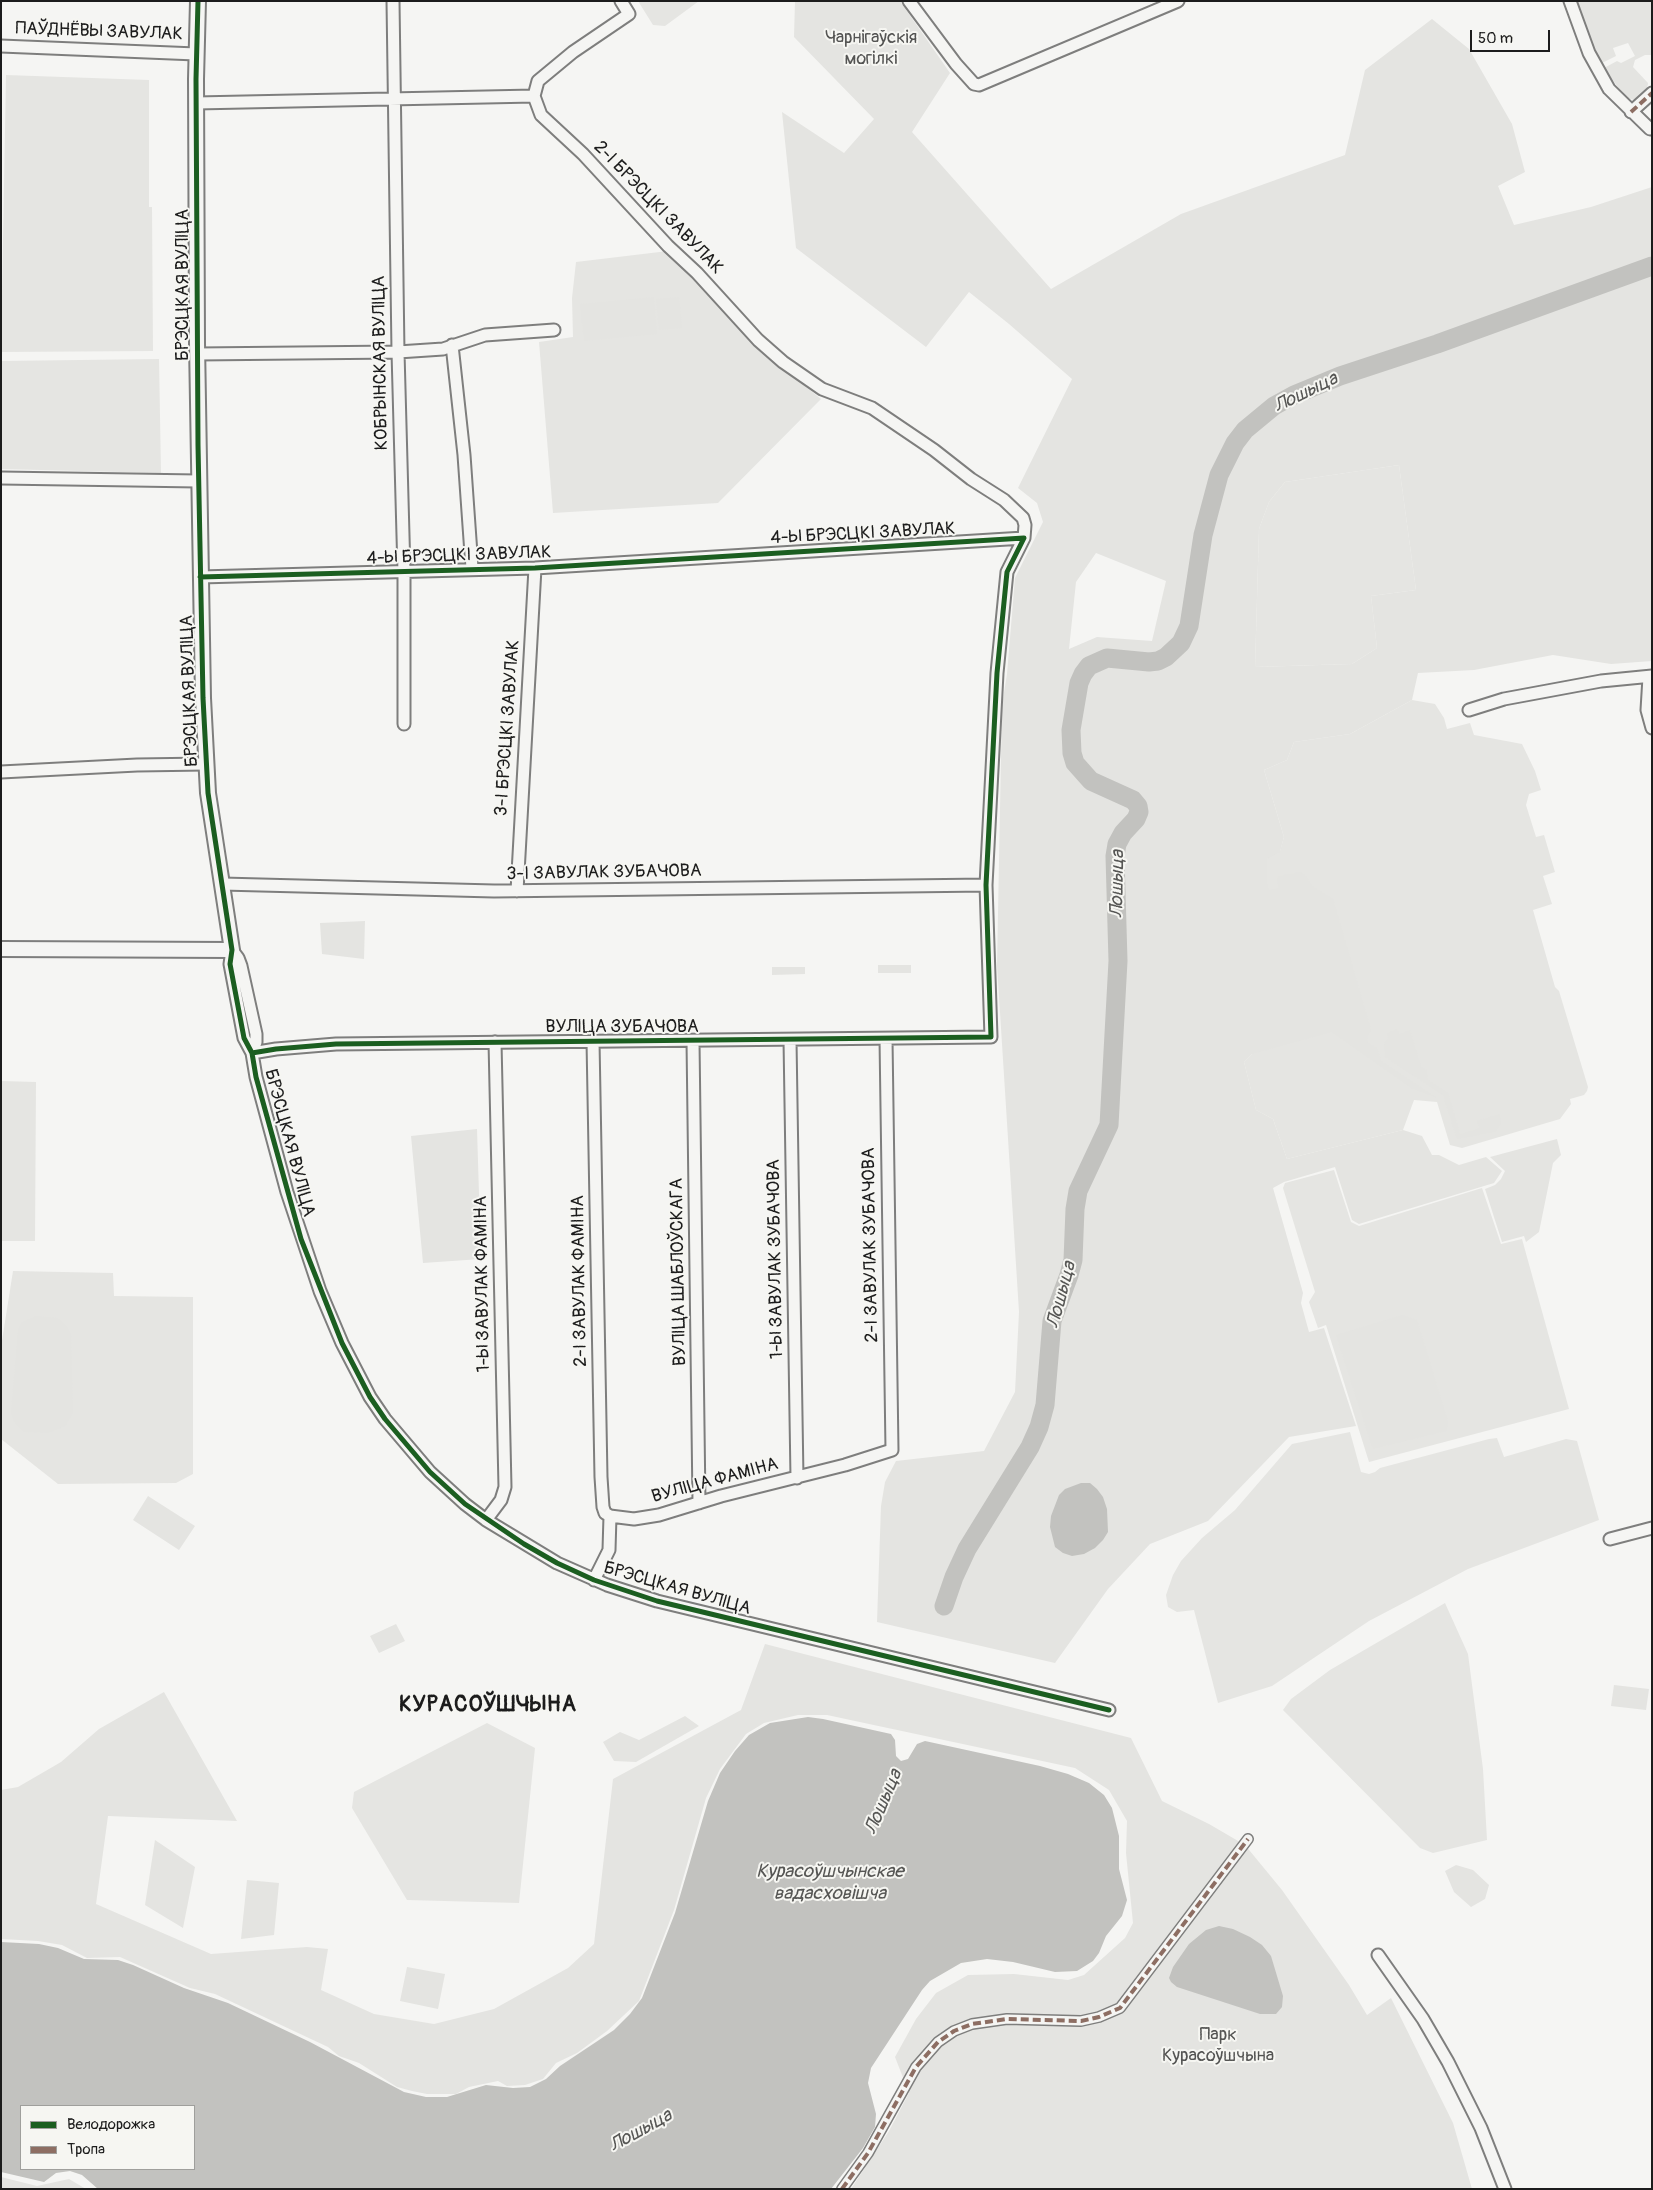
<!DOCTYPE html>
<html>
<head>
<meta charset="utf-8">
<style>
  body { margin:0 }
  #map { position:relative; width:1653px; height:2190px; overflow:hidden; background:#f5f5f3; font-family:Pangolin,sans-serif }
  canvas { display:block }
  .frame { position:absolute; inset:0; border:2px solid #1c1c1c; pointer-events:none }
  .legend { position:absolute; left:20px; top:2105px; width:175px; height:65px; box-sizing:border-box; background:#f6f6f2; border:1px solid #9f9f9c; margin:0; padding:6px 9px; list-style:none; font-size:15px; color:#1c1c1c }
  .legend li { display:flex; align-items:center; gap:10px; height:25px }
  .legend b { width:25px; border:1px solid #9f9f9c }
  .scale { position:absolute; left:1470px; top:30px; width:80px; height:22px; box-sizing:border-box; border:2px solid #1c1c1c; border-top:0; padding-left:6px; font-size:15px; line-height:18px; white-space:nowrap; color:#1c1c1c; -webkit-text-stroke:4px #f6f6f2; paint-order:stroke }
</style>
</head>
<body>
<div id="map">
<canvas width="1653" height="2190"></canvas>
<div class="frame"></div>
<ul class="legend">
<li><b style="height:6px;background:#1b5e20"></b>Велодорожка</li>
<li><b style="height:6px;background:#8d6e63"></b>Тропа</li>
</ul>
<div class="scale">50 m</div>
</div>
<script>
const ctx = document.querySelector('canvas').getContext('2d');
ctx.lineJoin = 'round';
function fill(path, color) {
  ctx.fillStyle = color;
  ctx.fill(path, 'evenodd');
}
function toPath(rows) {
  const path = new Path2D();
  for (const r of rows) {
    path.moveTo(r[0], r[1]);
    for (let i = 2; i < r.length; i += 2) path.lineTo(r[i], r[i + 1]);
  }
  return path;
}
function strokePath(path, color, width, dash) {
  ctx.strokeStyle = color;
  ctx.lineWidth = width;
  ctx.lineCap = dash ? 'butt' : 'round';
  ctx.setLineDash(dash || []);
  ctx.stroke(path);
}
function label(font, color, halo, rows, align = 'center') {
  ctx.font = font + ' Pangolin,sans-serif';
  ctx.lineWidth = 4;
  ctx.setLineDash([]);
  ctx.textBaseline = 'middle';
  ctx.strokeStyle = halo;
  ctx.fillStyle = color;
  for (const [text, x, y, turn = 0] of rows) {
    ctx.save();
    ctx.translate(x, y);
    ctx.rotate((+turn || 0) * Math.PI / 180);
    ctx.textAlign = isNaN(turn) ? turn : align;
    if (halo) ctx.strokeText(text, 0, 0);
    ctx.fillText(text, 0, 0);
    ctx.restore();
  }
}
const built = toPath([
  [638,1,699,1,665,26,653,25],
  [6,75,149,80,149,207,152,207,153,351,1,352],
  [668,251,725,311,753,344,821,399,718,503,553,513,539,342,573,337,572,298,576,262],
  [159,359,161,473,1,469,1,361],
  [1399,465,1416,590,1371,596,1377,648,1352,664,1255,667,1259,529,1269,502,1285,482],
  [1412,700,1435,704,1444,718,1447,729,1470,723,1474,735,1522,744,1535,771,1541,790,1529,794,1526,805,1536,837,1544,835,1555,872,1543,876,1552,904,1533,910,1555,987,1559,991,1588,1087,1587,1091,1584,1095,1570,1099,1571,1104,1560,1119,1462,1148,1450,1145,1437,1102,1414,1100,1403,1130,1287,1159,1273,1119,1256,1110,1244,1062,1252,1054,1232,878,1280,851,1284,837,1264,770,1287,760,1294,742,1350,734],
  [1,1081,36,1082,35,1241,1,1241],
  [1334,1170,1351,1222,1359,1226,1482,1188,1501,1244,1522,1239,1569,1409,1369,1462,1326,1325,1318,1328,1309,1302,1315,1292,1283,1188,1285,1183],
  [13,1271,113,1273,114,1296,193,1297,193,1474,176,1483,58,1484,1,1439,1,1347],
  [1350,1432,1361,1472,1369,1474,1375,1472,1380,1468,1489,1439,1497,1438,1504,1457,1566,1439,1577,1441,1599,1520,1468,1569,1369,1621,1272,1686,1218,1703,1194,1610,1177,1612,1168,1607,1166,1595,1173,1575,1181,1561,1202,1538,1235,1510,1292,1444],
  [1445,1603,1468,1654,1483,1769,1487,1840,1433,1853,1420,1848,1283,1710,1291,1699,1330,1670],
  [487,1723,535,1748,519,1903,407,1900,352,1808,354,1792]
]);
const green = toPath([
  [795,1,900,1,950,73,912,132,1051,289,1181,214,1345,155,1365,70,1432,19,1469,49,1512,124,1525,172,1498,186,1514,225,1591,207,1652,187,1652,661,1611,664,1553,655,1474,670,1418,673,1412,700,1350,734,1294,742,1287,760,1264,770,1284,837,1280,852,1267,859,1267,882,1269,890,1279,888,1277,879,1278,876,1300,872,1305,875,1312,886,1333,899,1371,1030,1367,1036,1368,1043,1377,1048,1381,1061,1437,1098,1413,1089,1332,1032,1252,1054,1244,1062,1256,1110,1273,1119,1287,1159,1403,1130,1422,1136,1432,1155,1439,1155,1459,1165,1486,1157,1502,1171,1494,1183,1359,1224,1352,1220,1335,1167,1284,1182,1273,1188,1303,1293,1301,1303,1309,1332,1324,1328,1356,1426,1289,1437,1208,1521,1150,1544,1108,1589,1055,1663,877,1622,881,1506,885,1482,896,1461,984,1451,1015,1392,1019,1312,997,965,1002,705,1007,674,1015,578,1043,522,1037,503,1018,488,1072,379,1009,324,969,292,926,347,796,248,782,112,844,153,874,119,794,37],
  [1399,465,1416,590,1371,596,1377,648,1352,664,1255,667,1259,529,1269,502,1285,482],
  [1096,553,1166,581,1152,641,1097,637,1069,649,1076,582],
  [1574,1,1652,1,1652,55,1645,55,1635,60,1633,67,1648,83,1647,90,1634,100,1625,97,1604,68,1617,61,1621,63,1635,56,1628,43,1613,48,1616,56,1602,63,1583,25],
  [654,297,657,334,584,341,580,304],
  [679,297,682,328,659,330,656,299],
  [365,921,364,959,322,954,320,923],
  [878,965,911,965,911,973,878,973],
  [772,967,805,967,805,974,772,975],
  [1397,1029,1399,1034,1410,1030,1421,1067,1427,1070,1428,1080,1448,1093,1460,1134,1480,1128,1477,1121,1499,1114,1501,1123,1495,1132,1457,1139,1443,1095,1385,1057,1384,1044,1388,1039,1387,1033],
  [477,1129,481,1259,423,1263,411,1136],
  [1557,1139,1561,1155,1553,1163,1539,1232,1526,1242,1524,1236,1502,1242,1485,1189,1495,1185,1501,1179,1505,1171,1490,1157],
  [1402,1315,1417,1320,1448,1422,1446,1431,1373,1449,1336,1335],
  [36,1316,57,1318,67,1327,71,1335,73,1412,65,1426,49,1433,25,1432,14,1422,11,1413,18,1330,22,1322],
  [148,1496,195,1526,179,1550,133,1520],
  [396,1624,405,1641,379,1653,370,1636],
  [765,1644,1131,1738,1162,1801,1209,1824,1245,1845,1282,1890,1349,1985,1367,2015,1391,1998,1453,2123,1472,2189,851,2189,889,2131,909,2093,895,2057,916,2019,936,1993,968,1975,1014,1974,1068,1980,1084,1975,1125,1938,1133,1923,1126,1853,1127,1821,1109,1790,1075,1768,827,1715,798,1715,764,1723,746,1734,720,1769,706,1798,674,1910,639,2001,607,2031,577,2053,556,2063,543,2079,525,2085,507,2086,498,2081,469,2087,456,2094,427,2094,412,2091,397,2087,359,2063,339,2056,328,2047,215,1994,190,1988,120,1957,87,1958,62,1945,38,1941,1,1939,1,1790,18,1787,61,1762,99,1729,164,1692,237,1821,108,1816,96,1904,211,1954,307,1947,328,1949,321,1990,374,2014,434,2024,494,2009,568,1968,594,1944,613,1779,741,1710],
  [1614,1685,1649,1689,1646,1710,1611,1706],
  [685,1716,699,1726,636,1762,614,1761,603,1742,620,1732,639,1740],
  [155,1840,195,1867,183,1928,145,1905],
  [1456,1865,1473,1870,1489,1885,1485,1899,1471,1907,1454,1892,1445,1871],
  [247,1880,279,1883,274,1935,241,1939],
  [407,1967,445,1974,438,2009,400,2001],
  [1,2177,37,2186,69,2179,86,2189,1,2189]
]);
const water = toPath([
  [1081,1483,1090,1483,1097,1489,1103,1497,1107,1509,1108,1532,1103,1540,1095,1548,1084,1554,1072,1556,1063,1553,1055,1547,1050,1527,1051,1516,1059,1495,1065,1489],
  [808,1717,823,1719,891,1734,895,1740,896,1756,901,1761,908,1759,917,1744,925,1741,1040,1766,1068,1774,1089,1783,1104,1795,1112,1808,1119,1836,1119,1869,1127,1900,1122,1916,1106,1936,1099,1953,1093,1961,1077,1971,1055,1972,1013,1962,987,1959,961,1963,930,1981,922,1990,871,2068,868,2083,876,2114,875,2127,863,2148,831,2189,98,2189,82,2175,70,2171,56,2173,44,2182,1,2172,1,1942,39,1944,58,1948,84,1959,118,1960,133,1965,184,1988,228,2003,310,2042,404,2092,426,2097,447,2097,486,2085,513,2088,530,2087,546,2079,560,2066,614,2030,630,2014,642,1998,675,1913,708,1801,720,1773,735,1751,749,1735,770,1723],
  [21,2106,194,2106,194,2169,21,2169],
  [1219,1926,1233,1929,1250,1937,1262,1945,1271,1956,1283,1996,1282,2007,1276,2014,1260,2014,1177,1987,1171,1982,1169,1978,1173,1967,1189,1944,1206,1930]
]);
const river = toPath([
  [944,1606,954,1577,967,1549,1030,1447,1039,1427,1045,1405,1052,1321,1069,1275,1073,1260,1075,1209,1078,1191,1109,1125,1118,961,1115,856,1117,844,1123,833,1136,819,1139,812,1138,806,1133,800,1091,781,1075,763,1072,753,1071,730,1079,683,1083,674,1089,666,1107,658,1149,662,1158,661,1166,657,1181,643,1189,626,1203,535,1219,475,1235,443,1245,430,1274,406,1294,395,1340,376,1437,344,1652,266]
]);
const pedestrian = toPath([
  [842,2189,868,2153,916,2067,938,2042,954,2031,972,2024,1007,2019,1081,2021,1099,2017,1120,2008,1248,1839]
]);
const minor = toPath([
  [393,1,398,352,404,572,404,724],
  [909,1,956,64,974,84,979,85,1178,1],
  [1570,1,1589,53,1609,89,1650,129],
  [1,46,196,54],
  [534,96,538,81,573,52,629,14,621,1],
  [196,103,534,96,541,115,583,154,668,246,697,273,758,340,783,362,822,389,872,408,934,450,971,479,1004,500,1023,518,1025,525,1024,538],
  [1631,112,1652,93],
  [452,345,464,455,472,568],
  [197,354,398,352,443,349,485,335,554,330],
  [1,478,198,481],
  [200,577,535,568,1024,538,1007,572,997,673,986,885,991,1037,336,1044,276,1049,252,1053],
  [1649,677,1647,710,1652,728],
  [1469,710,1504,699,1601,681,1652,676],
  [1,772,137,765,206,764],
  [222,884,494,891,986,885],
  [517,891,535,568],
  [232,950,230,964,244,1038,252,1053,256,1077,287,1192,320,1291,342,1343,370,1397,385,1419,430,1472,465,1504,486,1520,557,1563,607,1585,657,1601,1109,1710],
  [232,950,238,958,241,966,256,1034,256,1042,252,1053],
  [790,1040,797,1478],
  [593,1041,601,1477,603,1507,605,1513,610,1516],
  [693,1041,699,1503],
  [486,1520,501,1500,505,1487,495,1042],
  [1610,1539,1652,1528],
  [594,1580,609,1550,610,1516,634,1519,659,1515,721,1496,845,1465,892,1450,886,1039],
  [1378,1955,1423,2019,1448,2062,1481,2128,1505,2189]
]);
const tertiary = toPath([
  [1,949,232,950,208,793,203,698,197,343,196,79,198,1]
]);
const quiet = toPath([
  [1631,112,1652,93],
  [842,2189,868,2153,916,2067,938,2042,954,2031,972,2024,1007,2019,1081,2021,1099,2017,1120,2008,1248,1839]
]);
const cycleway = toPath([
  [198,1,196,79,198,445,203,698,208,793,232,950,230,964,244,1038,252,1053,256,1077,301,1239,342,1343,370,1397,385,1419,430,1472,465,1504,524,1544,557,1563,594,1580,657,1601,1109,1710],
  [200,577,535,568,1024,538,1007,572,997,673,986,885,991,1037,336,1044,276,1049,252,1053]
]);
const streetNames = [
  ["ПАЎДНЁВЫ ЗАВУЛАК",99,32,2],
  ["2-І БРЭСЦКІ ЗАВУЛАК",658,208,46],
  ["БРЭСЦКАЯ ВУЛІЦА",183,285,-90],
  ["КОБРЫНСКАЯ ВУЛІЦА",381,363,-91],
  ["4-Ы БРЭСЦКІ ЗАВУЛАК",863,534,-3],
  ["4-Ы БРЭСЦКІ ЗАВУЛАК",459,556,-2],
  ["БРЭСЦКАЯ ВУЛІЦА",190,691,-92],
  ["3-І БРЭСЦКІ ЗАВУЛАК",508,728,-86],
  ["3-І ЗАВУЛАК ЗУБАЧОВА",604,873,-1],
  ["ВУЛІЦА ЗУБАЧОВА",622,1027],
  ["БРЭСЦКАЯ ВУЛІЦА",289,1143,75],
  ["2-І ЗАВУЛАК ЗУБАЧОВА",871,1245,-91],
  ["1-Ы ЗАВУЛАК ЗУБАЧОВА",776,1259,-91],
  ["ВУЛІЦА ШАБЛОЎСКАГА",679,1272,-91],
  ["2-І ЗАВУЛАК ФАМІНА",580,1281,-91],
  ["1-Ы ЗАВУЛАК ФАМІНА",483,1284,-91],
  ["ВУЛІЦА ФАМІНА",715,1481,-15],
  ["БРЭСЦКАЯ ВУЛІЦА",677,1589,16]
];
const parkNames = [
  ["Чарнігаўскія",871,38],
  ["могілкі",871,59],
  ["Парк",1218,2035],
  ["Курасоўшчына",1218,2056]
];
const waterNames = [
  ["Лошыца",1306,393,-26],
  ["Лошыца",1118,884,-89],
  ["Лошыца",1062,1295,-75],
  ["Лошыца",884,1802,-67],
  ["Курасоўшчынскае",830,1872],
  ["вадасховішча",830,1894],
  ["Лошыца",641,2131,-29]
];
const districtNames = [
  ["КУРАСОЎШЧЫНА",488,1705]
];
fill(built, '#e5e5e2');
fill(green, '#e4e4e1');
fill(water, '#c2c2bf');
strokePath(river, '#c2c2bf', 19);
strokePath(pedestrian, '#7e7e7d', 12);
strokePath(minor, '#7e7e7d', 15);
strokePath(tertiary, '#7e7e7d', 18);
strokePath(pedestrian, '#f5f5f3', 9);
strokePath(minor, '#f5f5f3', 11);
strokePath(tertiary, '#f5f5f3', 14);
strokePath(quiet, '#8d6e63', 4, [8, 4]);
strokePath(cycleway, '#1b5e20', 5);
label('18px', '#1c1c1c', '#f6f6f2', streetNames);
label('18px', '#545453', '#f6f6f2', parkNames);
label('italic 19px', '#565654', '#f6f6f2', waterNames);
ctx.letterSpacing = '1px';
label('bold 22px', '#1c1c1c', '#f6f6f2', districtNames);
ctx.letterSpacing = '0px';
</script>
</body>
</html>
